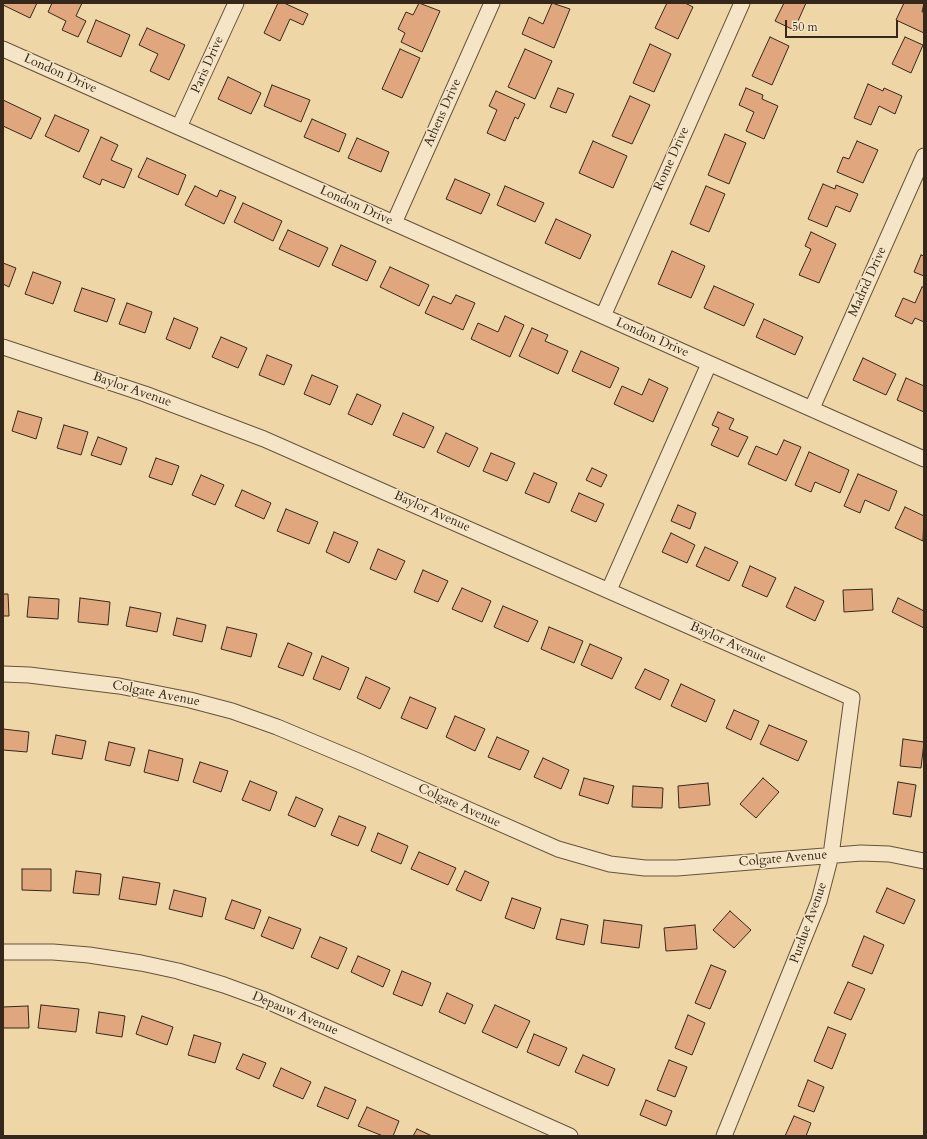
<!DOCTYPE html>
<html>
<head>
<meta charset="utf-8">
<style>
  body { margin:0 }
  #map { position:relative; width:927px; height:1139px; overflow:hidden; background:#efd6a6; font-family:Cardo,serif }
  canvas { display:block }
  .frame { position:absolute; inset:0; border:4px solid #35281a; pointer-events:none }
  .scale { position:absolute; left:785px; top:20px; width:113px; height:18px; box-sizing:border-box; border:2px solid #35281a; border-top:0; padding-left:5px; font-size:12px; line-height:14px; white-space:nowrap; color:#35281a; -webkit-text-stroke:3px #f5e4c5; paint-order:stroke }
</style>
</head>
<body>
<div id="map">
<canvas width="927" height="1139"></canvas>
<div class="frame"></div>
<div class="scale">50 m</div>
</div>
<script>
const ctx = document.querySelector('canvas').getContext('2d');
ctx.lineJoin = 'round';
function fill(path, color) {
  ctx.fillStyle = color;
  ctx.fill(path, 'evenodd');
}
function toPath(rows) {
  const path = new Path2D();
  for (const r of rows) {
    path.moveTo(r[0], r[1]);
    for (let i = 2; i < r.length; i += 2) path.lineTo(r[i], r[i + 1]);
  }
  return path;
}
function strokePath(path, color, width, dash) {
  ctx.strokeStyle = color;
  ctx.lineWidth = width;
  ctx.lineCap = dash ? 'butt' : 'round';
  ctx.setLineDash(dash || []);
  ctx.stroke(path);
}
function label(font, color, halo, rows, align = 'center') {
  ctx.font = font + ' Cardo,serif';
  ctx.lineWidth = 3;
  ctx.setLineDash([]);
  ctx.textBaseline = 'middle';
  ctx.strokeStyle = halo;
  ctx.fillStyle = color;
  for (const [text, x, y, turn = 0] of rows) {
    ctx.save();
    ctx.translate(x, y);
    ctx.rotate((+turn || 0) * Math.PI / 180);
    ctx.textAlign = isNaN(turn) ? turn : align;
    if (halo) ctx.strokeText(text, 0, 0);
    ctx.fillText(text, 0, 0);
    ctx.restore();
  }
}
const building = toPath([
  [3,3,37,3,30,18,3,5,3,3],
  [52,3,82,3,76,16,86,21,78,37,62,30,66,21,48,12,52,3],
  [278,3,284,3,308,14,303,25,290,19,280,41,264,33,278,3],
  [419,3,440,11,422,52,401,42,405,33,398,29,406,12,413,15,419,3],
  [552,3,570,9,554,48,522,34,529,17,543,24,552,3],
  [667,3,685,3,693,7,678,39,655,28,667,3],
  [784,3,806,3,794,30,775,21,784,3],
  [904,3,924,3,922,12,924,12,924,33,896,20,904,3],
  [96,20,130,35,121,57,87,42,96,20],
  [147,28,185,45,169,80,150,71,158,54,139,45,147,28],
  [770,37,789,46,772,85,752,76,770,37],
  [905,37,923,45,911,73,892,64,905,37],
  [650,44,671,54,654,92,633,83,650,44],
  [400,49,420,58,402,98,382,89,400,49],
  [525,49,552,61,535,99,508,87,525,49],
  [228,77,261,93,251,114,218,99,228,77],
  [868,84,883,91,884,88,902,96,895,114,879,106,871,125,854,118,868,84],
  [272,85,310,100,301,122,264,106,272,85],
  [558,88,574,94,566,113,550,107,558,88],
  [746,88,763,95,762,99,778,106,764,139,746,131,754,112,739,105,746,88],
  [496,91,525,104,518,119,515,117,505,141,487,133,497,110,489,106,496,91],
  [630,96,650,105,632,144,612,136,630,96],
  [3,100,41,118,31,139,3,126,3,100],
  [55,115,89,130,79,152,45,136,55,115],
  [312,119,346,134,339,152,304,137,312,119],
  [725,134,746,143,729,184,708,175,725,134],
  [101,137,118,145,111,160,132,169,124,188,102,179,100,185,83,177,101,137],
  [357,138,389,152,381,172,348,158,357,138],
  [593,141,627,156,613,188,579,173,593,141],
  [857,141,878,150,863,183,837,172,843,157,849,159,857,141],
  [147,158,186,175,178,195,138,177,147,158],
  [455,179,490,194,481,214,446,199,455,179],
  [823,184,835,189,836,185,858,194,850,212,836,206,827,227,808,219,823,184],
  [195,186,217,197,220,190,236,197,224,224,185,205,195,186],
  [505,186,544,203,535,222,497,205,505,186],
  [706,186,725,194,709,232,690,224,706,186],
  [243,203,282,221,273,241,234,222,243,203],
  [556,219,591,235,580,259,545,243,556,219],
  [288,230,328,248,319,267,279,249,288,230],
  [811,232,836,244,819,283,799,275,811,249,805,246,811,232],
  [341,245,376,261,367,281,332,265,341,245],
  [672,251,705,266,691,298,658,284,672,251],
  [921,255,924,256,924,276,914,272,921,255],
  [3,263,16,268,9,287,3,284,3,263],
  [390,267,429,285,419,306,380,287,390,267],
  [33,272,61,282,53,304,25,294,33,272],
  [714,286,754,304,744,326,704,308,714,286],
  [922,287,924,287,924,322,915,318,912,324,895,316,903,298,915,303,922,287],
  [82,288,115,299,107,322,74,311,82,288],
  [456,295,475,303,463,330,425,313,433,296,451,304,456,295],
  [127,303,152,312,145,333,119,324,127,303],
  [505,316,524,325,510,357,471,339,478,323,498,332,505,316],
  [174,318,198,328,190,349,166,339,174,318],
  [764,319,803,337,795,355,756,337,764,319],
  [532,328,548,335,545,341,568,351,558,374,519,356,532,328],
  [221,337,247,348,238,368,212,357,221,337],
  [581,351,619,368,610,388,572,371,581,351],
  [267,355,292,365,284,385,259,375,267,355],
  [863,358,896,374,886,395,853,380,863,358],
  [312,375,338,386,330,405,304,394,312,375],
  [906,378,924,386,924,412,897,400,906,378],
  [649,379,668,388,653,422,614,404,622,386,642,395,649,379],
  [357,394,381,405,372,425,348,414,357,394],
  [18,411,42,418,36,439,12,431,18,411],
  [718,412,734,419,729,429,748,437,738,457,711,445,719,428,712,425,718,412],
  [403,413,434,427,424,448,393,435,403,413],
  [64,425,88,432,81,455,57,448,64,425],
  [446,433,478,448,469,467,437,452,446,433],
  [98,437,127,448,121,465,91,455,98,437],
  [784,440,801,447,786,481,748,464,756,446,777,455,784,440],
  [809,452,849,470,840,493,815,482,811,492,795,485,809,452],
  [491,453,515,463,507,481,483,471,491,453],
  [156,458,179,466,172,485,149,477,156,458],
  [592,468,607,475,601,487,586,480,592,468],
  [534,473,557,483,549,503,525,493,534,473],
  [858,474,897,491,889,511,865,500,860,513,844,506,858,474],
  [201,475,224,485,215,505,192,495,201,475],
  [242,490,271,503,264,519,235,506,242,490],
  [579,493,604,504,596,522,571,511,579,493],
  [678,505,696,513,690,529,671,521,678,505],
  [905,507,924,516,923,541,895,528,905,507],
  [286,509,318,522,309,544,277,531,286,509],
  [334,532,358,542,349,563,326,552,334,532],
  [671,533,695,545,687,563,662,552,671,533],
  [705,547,738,562,729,581,696,566,705,547],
  [378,549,405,561,396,580,370,569,378,549],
  [750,566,776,578,767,597,742,586,750,566],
  [423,570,448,581,438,602,414,592,423,570],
  [795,587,824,601,815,621,786,607,795,587],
  [462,588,491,601,482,622,452,609,462,588],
  [872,589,873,610,844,612,843,590,872,589],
  [3,594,8,594,9,616,3,616,3,594],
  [29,597,59,599,58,619,27,617,29,597],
  [80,598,110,602,108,625,78,622,80,598],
  [898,598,924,611,924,628,892,612,898,598],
  [503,606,538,621,528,642,494,627,503,606],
  [130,607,161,613,157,632,126,626,130,607],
  [177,618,206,625,202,642,173,635,177,618],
  [227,627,257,634,251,657,221,649,227,627],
  [549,627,583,641,574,663,541,649,549,627],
  [288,643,312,653,303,676,278,667,288,643],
  [590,644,622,658,612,679,581,665,590,644],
  [322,656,349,668,340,690,313,679,322,656],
  [645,669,669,680,660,700,635,688,645,669],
  [366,677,390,688,380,709,357,698,366,677],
  [681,684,715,700,706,722,671,706,681,684],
  [410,697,436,708,427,729,401,718,410,697],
  [734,710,759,721,751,740,726,728,734,710],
  [455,716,485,729,475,751,446,737,455,716],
  [769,725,807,741,798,761,760,744,769,725],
  [3,729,29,732,27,752,3,750,3,729],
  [56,735,86,741,82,759,52,754,56,735],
  [497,737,529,751,520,770,488,757,497,737],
  [903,739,924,742,921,768,900,766,903,739],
  [109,742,135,748,130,766,105,760,109,742],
  [149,750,183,759,178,781,144,772,149,750],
  [543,758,569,770,561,789,534,777,543,758],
  [200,762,228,771,221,792,193,782,200,762],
  [584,778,614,786,608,804,579,795,584,778],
  [763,778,779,792,756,818,740,804,763,778],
  [250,781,277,792,270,811,242,800,250,781],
  [898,782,916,785,911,817,893,814,898,782],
  [708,783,710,805,679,808,678,786,708,783],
  [633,786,663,788,662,808,632,807,633,786],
  [296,797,323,809,315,827,288,815,296,797],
  [339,816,366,827,358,846,331,835,339,816],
  [378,833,408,846,401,864,371,851,378,833],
  [419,852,456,868,448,885,411,869,419,852],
  [22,869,51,869,51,891,22,890,22,869],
  [76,871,101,874,99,895,73,893,76,871],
  [465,871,489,882,481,901,456,890,465,871],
  [123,877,160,883,156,905,119,899,123,877],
  [887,888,915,900,904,924,876,912,887,888],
  [174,890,206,898,202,917,169,909,174,890],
  [512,898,541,908,534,929,505,918,512,898],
  [232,900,261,910,254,929,225,919,232,900],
  [730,911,751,930,734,948,713,930,730,911],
  [269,917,301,929,293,949,261,936,269,917],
  [561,919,588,925,584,945,556,939,561,919],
  [604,920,642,925,639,948,601,943,604,920],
  [695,925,697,949,666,951,664,928,695,925],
  [864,936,884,945,872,974,852,966,864,936],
  [320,937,347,948,338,969,311,957,320,937],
  [358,956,390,970,383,987,351,972,358,956],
  [711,965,726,971,710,1009,695,1003,711,965],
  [402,971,431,983,422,1006,393,994,402,971],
  [848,982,865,989,851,1020,834,1013,848,982],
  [447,993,473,1005,465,1024,439,1012,447,993],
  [41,1005,79,1009,76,1032,38,1028,41,1005],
  [495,1005,530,1021,517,1048,482,1032,495,1005],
  [28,1006,29,1028,3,1028,3,1007,28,1006],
  [99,1012,125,1016,122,1037,96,1033,99,1012],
  [688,1015,705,1023,692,1055,675,1048,688,1015],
  [142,1016,173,1027,167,1045,136,1034,142,1016],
  [828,1027,846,1034,832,1069,814,1061,828,1027],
  [534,1034,567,1048,559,1066,527,1052,534,1034],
  [194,1035,221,1043,215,1063,188,1055,194,1035],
  [243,1054,266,1063,259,1079,236,1069,243,1054],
  [583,1055,615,1069,608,1086,575,1072,583,1055],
  [669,1060,687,1067,675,1097,657,1090,669,1060],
  [281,1068,311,1082,303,1099,273,1086,281,1068],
  [808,1080,824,1087,814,1112,798,1106,808,1080],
  [325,1087,356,1100,348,1119,317,1106,325,1087],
  [646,1100,672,1111,666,1126,640,1115,646,1100],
  [367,1107,399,1121,393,1136,383,1136,358,1126,367,1107],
  [794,1116,811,1123,806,1136,785,1136,794,1116],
  [417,1129,432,1136,413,1136,417,1129]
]);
const minor = toPath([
  [3,49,924,459],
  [179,127,236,3],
  [394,223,492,3],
  [603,316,742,3],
  [3,347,145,394,264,439,852,698,831,855,819,901,724,1136],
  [812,408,924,156],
  [609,590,709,364],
  [3,674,29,675,119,686,190,700,232,711,277,727,358,761,558,849,610,864,645,868,677,868,861,853,889,854,924,861],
  [3,952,53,952,89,955,141,963,178,971,224,985,265,1000,570,1136]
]);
const streetNames = [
  ["Paris Drive",208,65,-66],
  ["London Drive",60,74,24],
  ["Athens Drive",443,113,-66],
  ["Rome Drive",672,159,-66],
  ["London Drive",356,206,24],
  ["Madrid Drive",868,282,-66],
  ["London Drive",652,338,24],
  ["Baylor Avenue",132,390,19],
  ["Baylor Avenue",432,512,24],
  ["Baylor Avenue",728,643,24],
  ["Colgate Avenue",156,694,11],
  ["Colgate Avenue",459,806,24],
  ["Colgate Avenue",783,859,-5],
  ["Purdue Avenue",809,923,-70],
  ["Depauw Avenue",295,1014,23]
];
fill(building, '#e0a77e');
strokePath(building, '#35281a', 1);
strokePath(minor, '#64543d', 17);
strokePath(minor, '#f5e4c5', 15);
label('13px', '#35281a', '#f5e4c5', streetNames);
</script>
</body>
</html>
